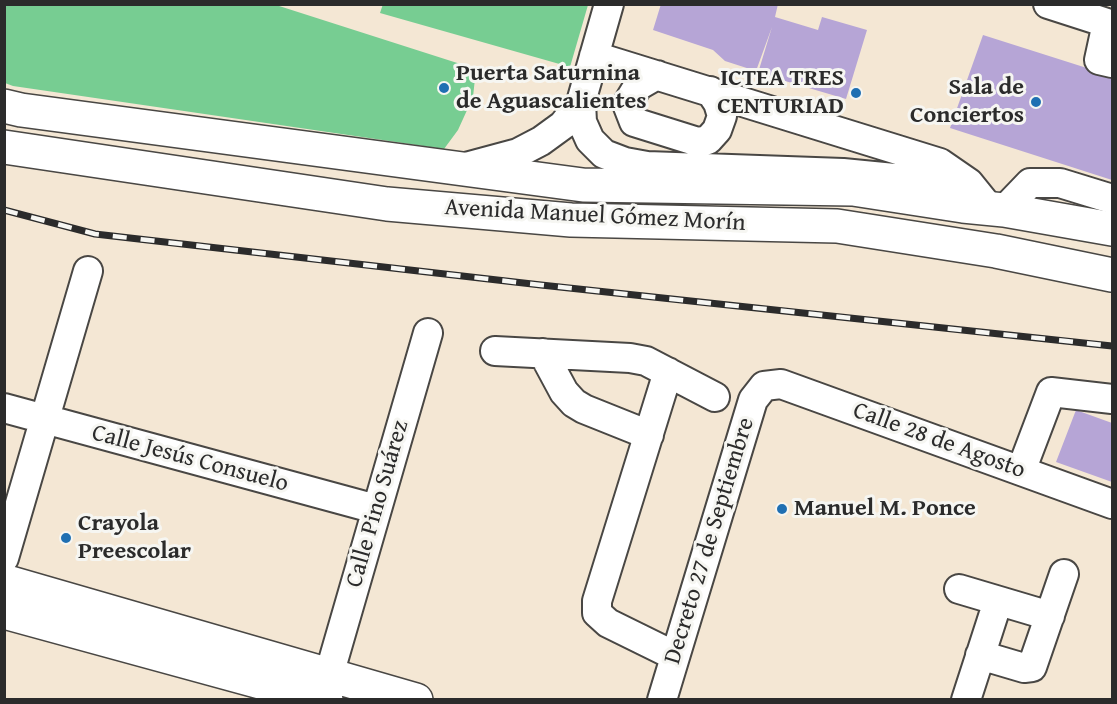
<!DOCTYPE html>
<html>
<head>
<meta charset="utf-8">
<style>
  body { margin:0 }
  #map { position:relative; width:1117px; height:704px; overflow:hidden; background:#f4e7d4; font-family:"Gentium Book Plus",serif }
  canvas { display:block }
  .frame { position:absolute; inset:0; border:6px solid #2b2b2b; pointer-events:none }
</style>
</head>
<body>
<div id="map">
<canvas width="1117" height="704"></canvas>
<div class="frame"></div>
</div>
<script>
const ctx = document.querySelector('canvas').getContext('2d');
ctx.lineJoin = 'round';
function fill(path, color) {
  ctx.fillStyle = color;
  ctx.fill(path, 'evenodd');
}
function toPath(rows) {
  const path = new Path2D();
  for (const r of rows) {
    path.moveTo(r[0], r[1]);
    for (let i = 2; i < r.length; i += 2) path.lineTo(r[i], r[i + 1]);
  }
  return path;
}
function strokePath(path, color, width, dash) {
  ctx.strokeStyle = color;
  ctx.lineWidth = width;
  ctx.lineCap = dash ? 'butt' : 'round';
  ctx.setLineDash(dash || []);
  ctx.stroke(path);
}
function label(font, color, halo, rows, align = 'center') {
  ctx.font = font + ' "Gentium Book Plus",serif';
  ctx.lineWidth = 6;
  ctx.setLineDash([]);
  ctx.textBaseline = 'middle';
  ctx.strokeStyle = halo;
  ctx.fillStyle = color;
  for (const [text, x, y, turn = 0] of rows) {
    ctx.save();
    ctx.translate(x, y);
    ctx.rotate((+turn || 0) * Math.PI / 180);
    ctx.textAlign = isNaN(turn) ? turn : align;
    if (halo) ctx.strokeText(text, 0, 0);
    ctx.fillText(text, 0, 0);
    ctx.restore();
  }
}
const green = toPath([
  [383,4,588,4,588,5,570,67,380,13],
  [4,5,276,5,476,69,473,97,458,130,444,149,13,86,5,83]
]);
const building = toPath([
  [661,4,778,4,775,17,818,30,822,17,867,30,846,99,758,73,772,27,756,71,725,61,713,50,653,30],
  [983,35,1112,76,1112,180,950,128],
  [1076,410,1112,423,1112,482,1056,462]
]);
const minor = toPath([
  [609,4,581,102,582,122,590,140,604,154,625,162,647,166,843,173,904,179,944,193],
  [1048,4,1107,23,1099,60,1112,63],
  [594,56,940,163,969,183,990,209],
  [657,75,638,86,627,104,634,122,698,142,708,140,717,130,722,116,718,103,710,91],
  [466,167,518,153,541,141,563,125,581,102],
  [1004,210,1030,183,1060,183,1112,199],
  [495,351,630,358,646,361,715,397],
  [543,353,564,392,574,403,584,409,649,435],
  [668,372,597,601,597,613,608,623,675,656],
  [4,408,376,509],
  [1021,471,1051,392,1112,399],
  [4,558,88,271],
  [959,589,1050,616],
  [980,655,1024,668,1032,667,1064,574],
  [329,675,428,333],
  [662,700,753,400,764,386,781,384,1112,504],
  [966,700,998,601]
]);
const major = toPath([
  [4,106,21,110,583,185,853,189,963,206,1004,210,1112,229],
  [4,147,387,204,571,220,837,226,996,251,1112,275],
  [4,581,416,700],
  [4,612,326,700]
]);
const rail = toPath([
  [4,210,95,234,541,285,1112,346]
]);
const markers = [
  [444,88,6,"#1f6fb2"],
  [856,93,6,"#1f6fb2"],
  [1036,102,6,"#1f6fb2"],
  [782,509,6,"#1f6fb2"],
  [66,538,6,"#1f6fb2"]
];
const poiNames = [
  ["Puerta Saturnina",456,74],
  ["de Aguascalientes",456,102],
  ["ICTEA TRES",844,79,"right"],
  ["CENTURIAD",844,107,"right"],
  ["Sala de",1024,88,"right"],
  ["Conciertos",1024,116,"right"],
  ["Manuel M. Ponce",794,509],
  ["Crayola",78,524],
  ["Preescolar",78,552]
];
const streetNames = [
  ["Avenida Manuel Gómez Morín",595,216,3],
  ["Calle 28 de Agosto",939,441,20],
  ["Calle Jesús Consuelo",190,459,15],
  ["Calle Pino Suárez",378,504,-74],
  ["Decreto 27 de Septiembre",710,541,-73]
];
fill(green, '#77cd92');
fill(building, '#b6a5d6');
strokePath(minor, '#494744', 32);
strokePath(major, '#494744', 36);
strokePath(minor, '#fff', 28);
strokePath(major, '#fff', 33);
strokePath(rail, '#2b2b2b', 7);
strokePath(rail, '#f6f6f2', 4.5, [14]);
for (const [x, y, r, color] of markers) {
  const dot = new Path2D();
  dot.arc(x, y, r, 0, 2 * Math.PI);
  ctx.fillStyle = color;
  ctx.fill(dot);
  strokePath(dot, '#f6f6f2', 2);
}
label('bold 24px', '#2b2b2b', '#f6f6f2', poiNames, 'left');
label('24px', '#2b2b2b', '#f6f6f2', streetNames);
</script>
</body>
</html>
